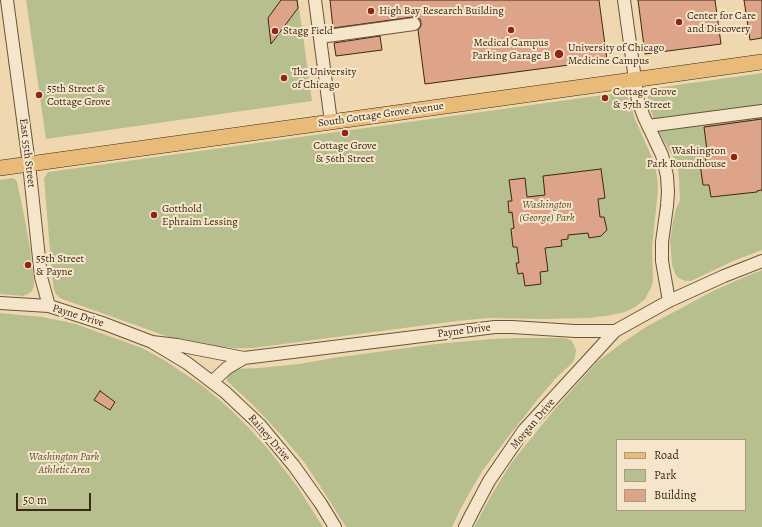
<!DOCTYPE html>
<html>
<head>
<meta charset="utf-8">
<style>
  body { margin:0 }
  #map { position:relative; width:762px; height:527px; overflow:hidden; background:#efd8af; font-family:Alegreya,serif }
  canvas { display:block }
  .legend { position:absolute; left:616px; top:439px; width:130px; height:72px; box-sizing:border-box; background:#f5e6cb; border:1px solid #ab9a82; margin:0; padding:5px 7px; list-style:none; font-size:12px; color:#3d2815 }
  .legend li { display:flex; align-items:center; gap:8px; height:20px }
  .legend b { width:20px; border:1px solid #ab9a82 }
  .scale { position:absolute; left:16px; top:493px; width:75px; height:18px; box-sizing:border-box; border:2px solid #3d2815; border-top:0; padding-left:5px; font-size:12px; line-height:14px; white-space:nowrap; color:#3d2815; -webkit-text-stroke:3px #f5e6cb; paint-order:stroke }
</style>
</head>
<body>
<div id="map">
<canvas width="762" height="527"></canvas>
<ul class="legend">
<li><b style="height:5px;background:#e8bc78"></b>Road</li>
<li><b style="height:11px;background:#b6bf8d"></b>Park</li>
<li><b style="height:11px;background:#dea48a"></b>Building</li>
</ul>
<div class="scale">50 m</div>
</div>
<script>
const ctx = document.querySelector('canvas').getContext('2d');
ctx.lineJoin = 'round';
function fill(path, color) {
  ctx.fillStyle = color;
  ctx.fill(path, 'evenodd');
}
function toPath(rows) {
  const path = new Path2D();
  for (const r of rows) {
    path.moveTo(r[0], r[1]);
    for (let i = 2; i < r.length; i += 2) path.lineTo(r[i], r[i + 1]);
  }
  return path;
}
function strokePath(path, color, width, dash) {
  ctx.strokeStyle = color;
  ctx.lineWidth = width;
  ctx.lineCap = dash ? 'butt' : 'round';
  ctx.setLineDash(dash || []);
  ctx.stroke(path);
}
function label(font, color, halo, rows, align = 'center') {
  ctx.font = font + ' Alegreya,serif';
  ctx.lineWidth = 4;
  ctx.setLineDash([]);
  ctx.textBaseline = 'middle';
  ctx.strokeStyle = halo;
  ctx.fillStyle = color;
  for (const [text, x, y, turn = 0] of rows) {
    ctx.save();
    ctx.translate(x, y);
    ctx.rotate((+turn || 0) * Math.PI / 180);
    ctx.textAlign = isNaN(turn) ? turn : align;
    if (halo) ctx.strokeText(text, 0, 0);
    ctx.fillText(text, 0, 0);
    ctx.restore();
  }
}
const green = toPath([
  [26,0,298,0,312,101,46,139],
  [762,73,762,250,733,261,691,281,685,281,677,277,675,273,672,265,670,241,673,221,676,209,680,200,679,179,678,168,673,157,661,136,655,122,650,108,647,94,647,91,649,89],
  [625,92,627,94,635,119,653,160,657,176,658,190,652,248,653,282,651,288,645,299,635,307,625,312,606,316,589,318,543,319,488,318,457,321,253,348,235,348,211,346,169,337,65,300,60,298,56,294,54,290,52,275,44,178,48,172],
  [12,178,15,179,17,182,24,215,30,248,34,282,34,286,32,291,28,294,23,296,0,294,0,180],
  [762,270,762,527,474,527,492,494,512,462,554,410,597,362,622,343,646,327,713,291,747,276],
  [617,440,745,440,745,510,617,510],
  [0,313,42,317,62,321,76,324,142,348,164,360,203,386,230,409,248,427,268,449,297,486,323,527,0,527],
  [517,338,563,338,571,340,574,345,576,350,575,357,573,362,556,378,538,399,498,450,483,470,471,490,459,512,452,527,346,527,320,486,304,462,282,436,253,405,227,381,227,377,229,373,235,369,259,368,299,364,333,358,436,344,492,339]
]);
const building = toPath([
  [281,0,297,0,298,8,271,44,268,18,281,0],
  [330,0,599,0,607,60,425,84,418,30,421,26,421,23,420,19,416,17,413,17,333,28,330,0],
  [638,0,715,0,721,44,645,54,638,0],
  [744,0,762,0,762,38,750,40,744,0],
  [380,36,382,50,336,56,334,43,380,36],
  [762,119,762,190,757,191,757,192,711,197,709,185,703,185,700,164,706,163,705,151,707,150,704,127,762,119],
  [601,169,605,198,598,199,600,217,604,217,607,230,601,236,589,238,588,233,568,235,568,239,561,240,562,246,545,248,548,271,540,272,541,284,525,286,523,273,518,274,516,263,519,263,517,247,513,247,511,229,514,228,512,212,509,213,508,201,512,201,509,180,525,178,527,197,545,195,543,176,601,169],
  [100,391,115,402,110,410,94,400,100,391]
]);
const minor = toPath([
  [7,0,29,164,41,277,49,306],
  [315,0,331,122],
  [624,0,638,101,644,117,662,155,667,176,668,192,667,206,662,242,662,261,669,301],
  [320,37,414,24],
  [648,126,762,111],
  [0,303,49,306,105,324,152,342,187,363,225,392,260,425,294,466,321,504,335,527],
  [152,342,177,345,244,358,495,327,512,327,575,331,615,331,669,301,724,276,762,261],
  [212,382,227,368,244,358],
  [465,527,471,515,489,481,524,430,615,331]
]);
const major = toPath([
  [0,168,762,62]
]);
const markers = [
  [371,11,4,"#8f2418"],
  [679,22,4,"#8f2418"],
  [511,30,4,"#8f2418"],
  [275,31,4,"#8f2418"],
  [559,54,5,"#8f2418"],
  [284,78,4,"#8f2418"],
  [39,95,4,"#8f2418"],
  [605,98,4,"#8f2418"],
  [345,133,4,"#8f2418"],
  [734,157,4,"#8f2418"],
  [154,215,4,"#8f2418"],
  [28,265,4,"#8f2418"]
];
const poiNames = [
  ["High Bay Research Building",379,11],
  ["Center for Care",687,16],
  ["and Discovery",687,29],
  ["Stagg Field",283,31],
  ["Medical Campus",511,43,"center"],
  ["Parking Garage B",511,56,"center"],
  ["University of Chicago",568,48],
  ["Medicine Campus",568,61],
  ["The University",292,72],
  ["of Chicago",292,85],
  ["55th Street &",47,89],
  ["Cottage Grove",47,102],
  ["Cottage Grove",613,92],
  ["& 57th Street",613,105],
  ["Cottage Grove",345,146,"center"],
  ["& 56th Street",345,159,"center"],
  ["Washington",726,151,"right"],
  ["Park Roundhouse",726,164,"right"],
  ["Gotthold",162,209],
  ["Ephraim Lessing",162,222],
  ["55th Street",36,259],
  ["& Payne",36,272]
];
const streetNames = [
  ["South Cottage Grove Avenue",381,115,-8],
  ["East 55th Street",27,153,83],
  ["Payne Drive",78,316,17],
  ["Payne Drive",464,331,-7],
  ["Morgan Drive",533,424,-50],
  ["Rainey Drive",269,438,49]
];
const parkNames = [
  ["Washington",547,205],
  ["(George) Park",547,218],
  ["Washington Park",64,457],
  ["Athletic Area",64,470]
];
fill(green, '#b6bf8d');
fill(building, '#dea48a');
strokePath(building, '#3d2815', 1);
strokePath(minor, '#6a543c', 14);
strokePath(major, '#3d2815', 16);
strokePath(minor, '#f5e6cb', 12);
strokePath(major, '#e8bc78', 15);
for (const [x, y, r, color] of markers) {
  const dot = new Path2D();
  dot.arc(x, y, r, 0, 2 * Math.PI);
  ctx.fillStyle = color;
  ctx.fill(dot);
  strokePath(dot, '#f5e6cb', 1.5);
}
label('11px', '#3d2815', '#f5e6cb', poiNames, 'left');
label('11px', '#3d2815', '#f5e6cb', streetNames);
label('italic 11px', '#5b4e33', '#f5e6cb', parkNames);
</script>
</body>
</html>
